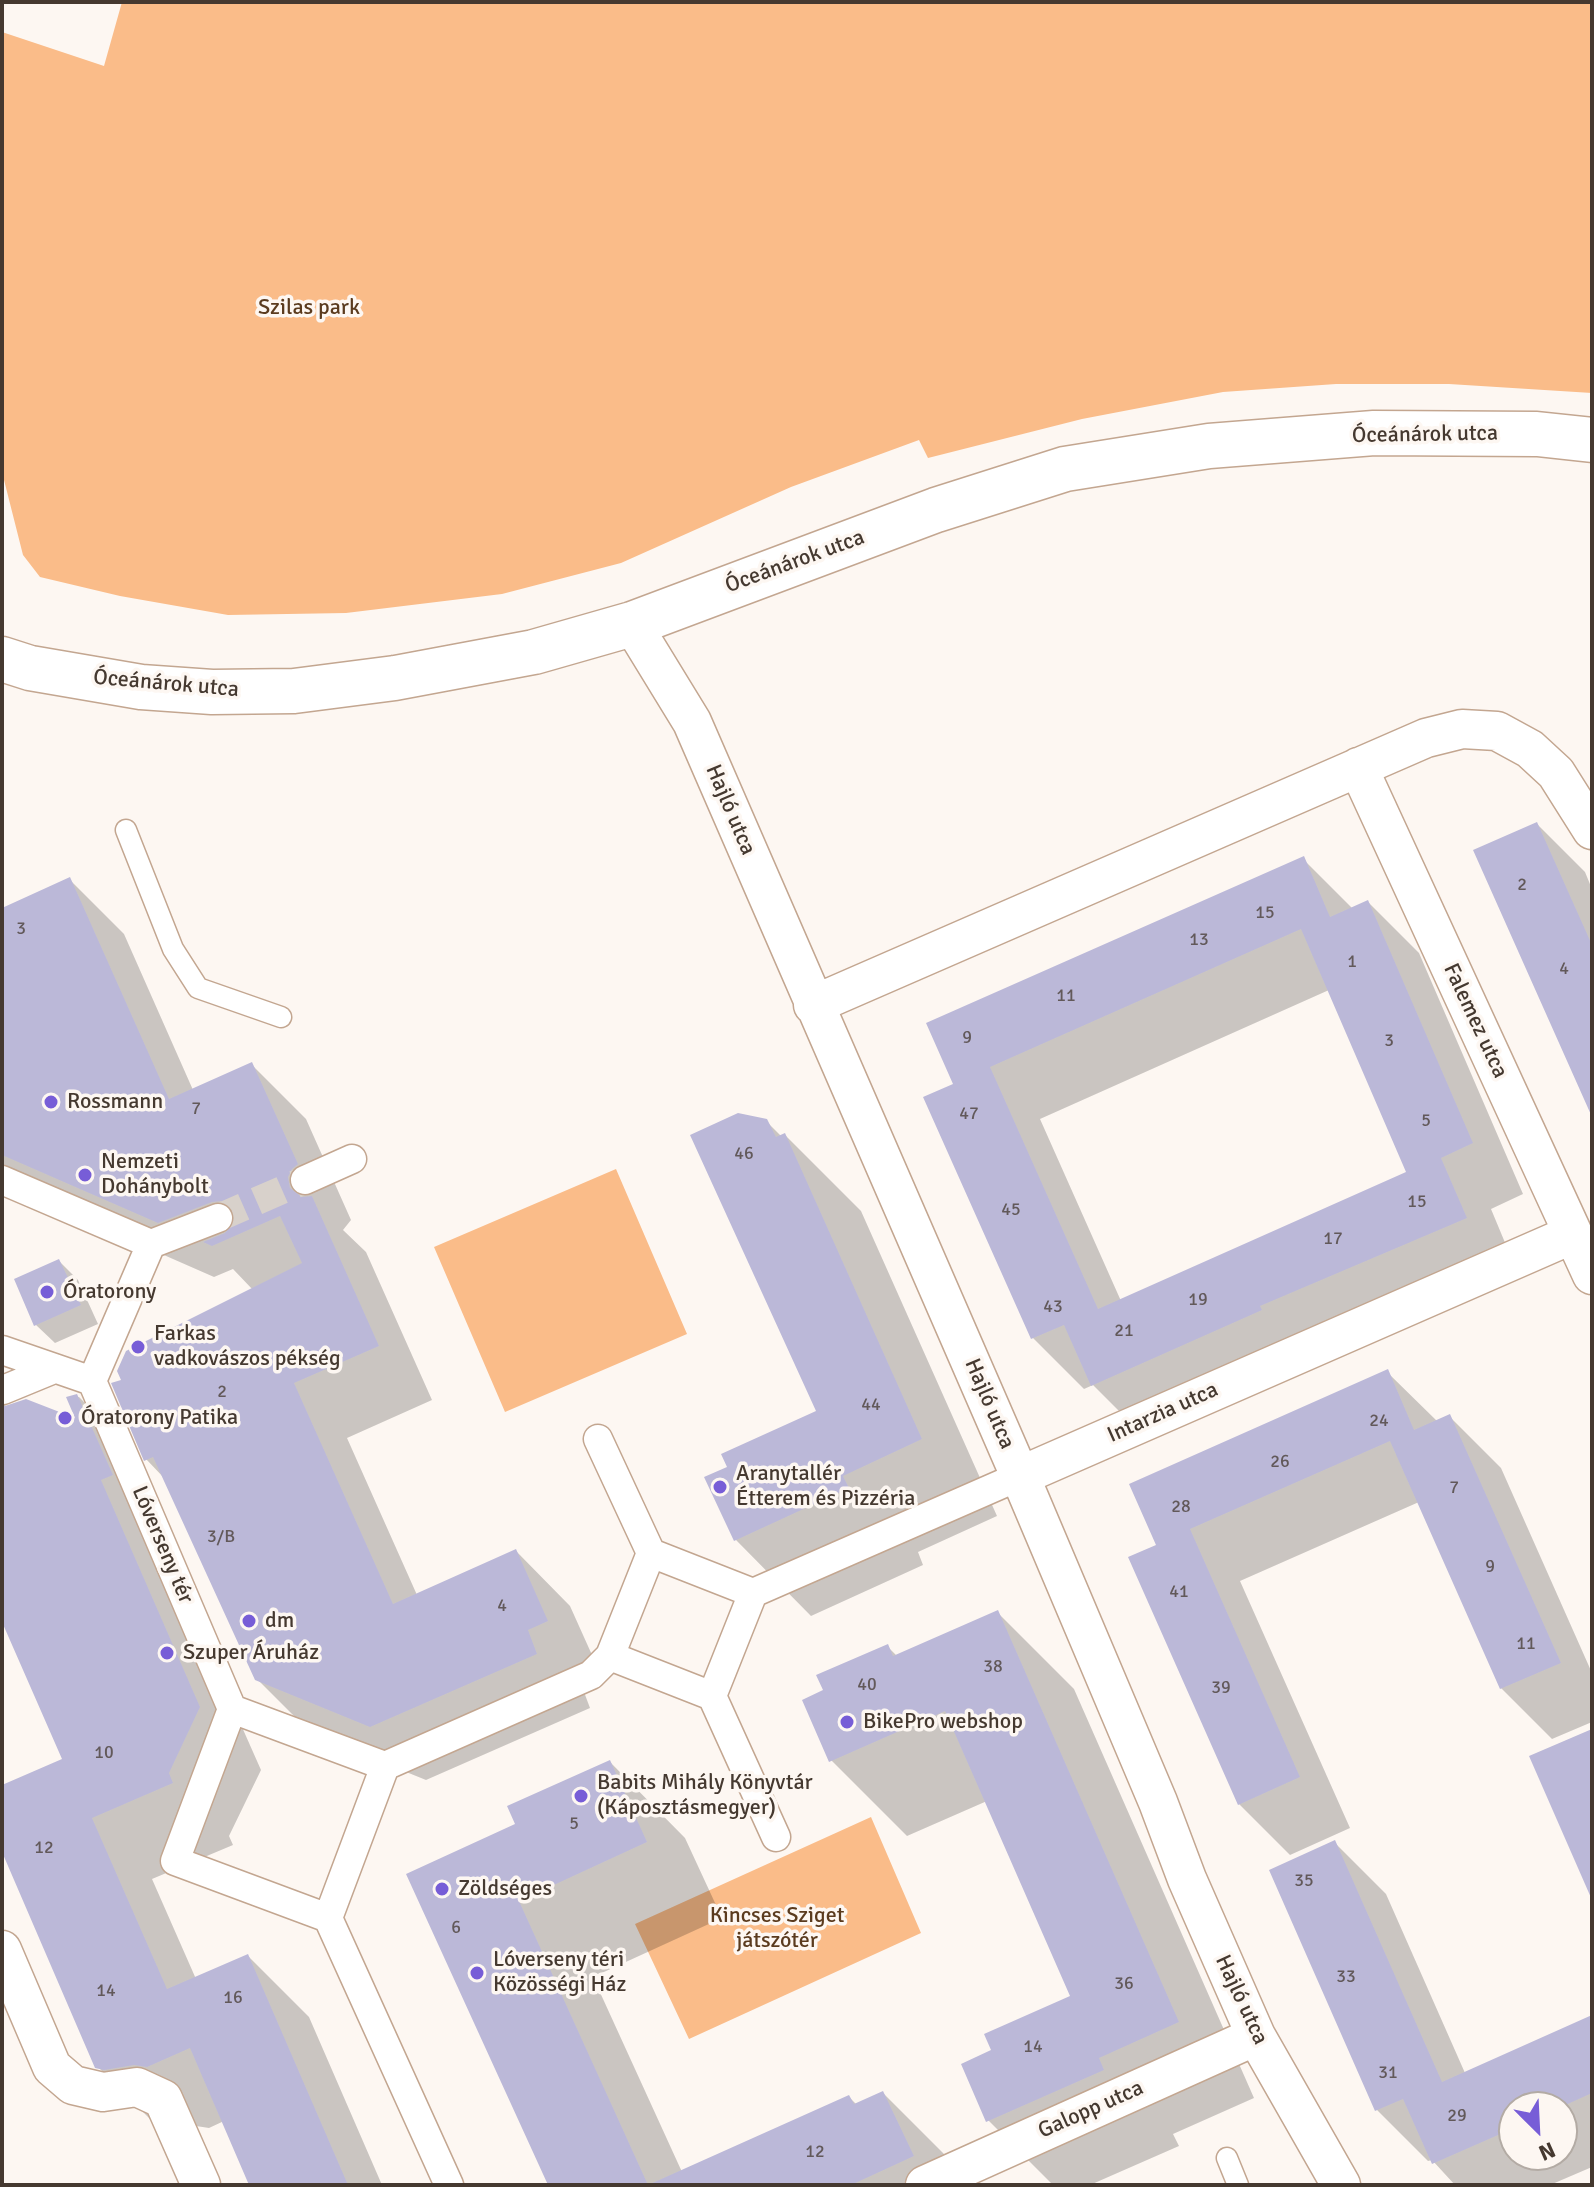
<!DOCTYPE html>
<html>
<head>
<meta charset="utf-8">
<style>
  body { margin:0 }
  #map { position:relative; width:1594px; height:2187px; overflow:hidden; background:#fdf7f2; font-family:Signika,sans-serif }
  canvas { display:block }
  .frame { position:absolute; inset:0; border:4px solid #453930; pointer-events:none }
  .north { position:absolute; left:1498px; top:2091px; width:80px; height:80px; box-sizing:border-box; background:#fdf7f2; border:2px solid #b3aba4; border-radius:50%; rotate:156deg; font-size:22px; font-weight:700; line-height:32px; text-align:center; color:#453930 }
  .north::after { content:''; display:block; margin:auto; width:28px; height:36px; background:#775dd7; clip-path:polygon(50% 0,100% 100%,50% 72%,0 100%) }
</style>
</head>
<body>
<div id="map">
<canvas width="1594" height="2187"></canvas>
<div class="frame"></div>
<div class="north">N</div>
</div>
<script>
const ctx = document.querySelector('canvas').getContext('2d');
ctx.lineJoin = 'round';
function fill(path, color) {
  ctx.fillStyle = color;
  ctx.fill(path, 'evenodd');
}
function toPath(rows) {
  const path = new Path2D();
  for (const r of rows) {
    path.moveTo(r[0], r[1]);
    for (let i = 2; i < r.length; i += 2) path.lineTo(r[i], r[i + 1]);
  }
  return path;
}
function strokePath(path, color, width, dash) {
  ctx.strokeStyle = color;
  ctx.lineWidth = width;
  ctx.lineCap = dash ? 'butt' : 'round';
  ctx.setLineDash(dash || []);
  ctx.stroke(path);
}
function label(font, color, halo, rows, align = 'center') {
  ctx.font = font + ' Signika,sans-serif';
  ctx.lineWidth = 7;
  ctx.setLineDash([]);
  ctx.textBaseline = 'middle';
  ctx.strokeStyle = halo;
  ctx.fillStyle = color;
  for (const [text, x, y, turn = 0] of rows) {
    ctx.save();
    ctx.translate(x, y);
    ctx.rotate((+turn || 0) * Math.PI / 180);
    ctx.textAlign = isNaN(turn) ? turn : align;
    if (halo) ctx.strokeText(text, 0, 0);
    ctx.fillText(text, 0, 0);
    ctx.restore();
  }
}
const green = toPath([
  [122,2,1592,2,1592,393,1449,384,1336,384,1223,392,1082,419,928,458,919,440,791,487,621,563,502,594,346,613,228,615,120,596,40,577,23,555,2,472,2,32,104,66],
  [616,1169,687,1334,505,1412,434,1247],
  [871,1817,921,1933,689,2039,635,1924]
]);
const shadow = toPath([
  [1537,824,1585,872,1592,889,1592,1100],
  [1303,859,1353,909,1368,902,1419,953,1523,1194,1491,1209,1516,1269,1144,1436,1093,1385,1084,1389,1033,1338,955,1085],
  [1329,990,1409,1173,1121,1301,1040,1119],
  [70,880,124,934,193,1090,251,1064,306,1119,351,1220,343,1230,366,1252,432,1400,347,1438,417,1595,516,1551,570,1606,601,1675,581,1684,590,1708,426,1780,312,1734,257,1679,165,1479,146,1459,124,1382,253,1290,233,1269,214,1277,2,1184,2,911],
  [766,1121,782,1137,785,1135,861,1211,997,1516,918,1552,923,1565,811,1616,736,1540,730,1468,818,1412],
  [59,1261,78,1280,98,1324,55,1343,36,1325],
  [1387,1372,1438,1422,1450,1417,1501,1468,1592,1673,1592,1722,1552,1739,1501,1688,1419,1502,1240,1581,1350,1828,1290,1855,1239,1804,1158,1546],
  [79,1397,140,1458,160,1542,261,1770,229,1836,233,1845,152,1879,196,1979,248,1956,309,2017,382,2185,252,2185,224,2121,209,2128,196,2126,166,2130,159,2128,97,2066,2,1847,2,1787,64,1760,2,1617,2,1402,7,1407,79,1421,69,1399],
  [998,1613,1074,1689,1254,2098,1173,2134,1179,2146,1090,2185,1053,2185,988,2120,994,2051,1073,1997,987,1801,907,1836,831,1760,826,1691,887,1646,898,1657],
  [610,1762,685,1838,722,1918,593,1977,682,2172,849,2097,857,2105,883,2093,959,2169,966,2185,550,2185,408,1875,517,1825],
  [1335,1843,1386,1894,1465,2073,1592,2018,1592,2167,1550,2185,1455,2185,1432,2160,1428,2161,1377,2110],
  [1514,2107,1562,2107,1562,2155,1514,2155]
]);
const building = toPath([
  [1537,822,1592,945,1592,1117,1473,850],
  [1304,856,1330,917,1368,900,1473,1143,1441,1158,1467,1218,1260,1306,1262,1310,1091,1386,1064,1325,1031,1339,923,1097,953,1084,926,1023],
  [1301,929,1406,1172,1098,1309,990,1067],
  [70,877,169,1099,252,1062,298,1164,292,1169,288,1177,290,1188,302,1197,312,1196,379,1346,294,1383,393,1604,516,1549,548,1621,528,1630,537,1654,370,1727,255,1680,153,1457,144,1461,111,1383,121,1380,117,1371,126,1351,302,1263,280,1216,212,1246,203,1242,225,1233,235,1221,233,1211,221,1201,212,1202,158,1223,2,1155,2,908],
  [738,1113,767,1119,776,1137,785,1133,922,1439,843,1476,849,1488,734,1541,704,1477,727,1467,721,1454,816,1411,690,1135],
  [59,1259,81,1305,34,1326,14,1279],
  [1388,1369,1414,1430,1450,1414,1561,1663,1500,1689,1390,1441,1190,1529,1300,1777,1238,1805,1128,1557,1156,1545,1129,1484],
  [77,1394,113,1475,101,1480,200,1707,169,1773,173,1783,92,1818,167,1989,248,1954,348,2185,249,2185,190,2048,147,2067,134,2065,104,2070,95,2068,2,1852,2,1785,62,1759,2,1622,2,1407,26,1399,75,1418,66,1397],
  [998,1610,1179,2022,1099,2058,1104,2070,986,2122,961,2064,991,2050,984,2034,1070,1996,945,1711,829,1762,802,1700,823,1690,816,1675,888,1644,893,1656],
  [1592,1729,1592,1900,1529,1756],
  [610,1760,647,1842,519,1901,648,2185,849,2095,854,2104,883,2091,914,2156,851,2185,548,2185,406,1874,515,1824,507,1806],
  [1335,1840,1442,2082,1592,2015,1592,2093,1561,2107,1514,2107,1514,2128,1432,2164,1403,2099,1375,2111,1269,1870]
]);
const pedestrianTunnel = toPath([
  [218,1218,305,1180]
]);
const service = toPath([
  [126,830,173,949,198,988,281,1017],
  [1227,2158,1238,2185]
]);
const pedestrian = toPath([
  [2,1180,151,1244,92,1381,2,1350],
  [305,1180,352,1159],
  [151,1244,218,1218],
  [92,1381,232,1709],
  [3,1390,54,1369],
  [598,1439,651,1553],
  [651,1553,753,1593,712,1696,610,1656,651,1553],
  [753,1593,1020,1476],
  [712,1696,776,1837],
  [385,1766,328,1918,175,1861,232,1709,385,1766,591,1675,610,1656],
  [328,1918,449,2185]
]);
const minor = toPath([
  [632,624,692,722,1020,1476,1158,1802,1187,1879,1256,2036,1341,2185],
  [1358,767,1592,1275],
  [813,1005,1426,738,1462,729,1497,731,1530,749,1556,773,1592,830],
  [1020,1476,1573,1234],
  [2,1950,52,2067,73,2085,103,2092,137,2087,163,2099,201,2185],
  [925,2185,1256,2036]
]);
const tertiary = toPath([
  [2,659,30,668,141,687,212,692,294,691,395,678,534,652,632,624,936,510,1065,469,1209,446,1374,433,1537,434,1592,440]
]);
const markers = [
  [51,1102,8,"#775dd7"],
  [85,1175,8,"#775dd7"],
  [47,1292,8,"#775dd7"],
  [138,1347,8,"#775dd7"],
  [65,1418,8,"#775dd7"],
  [720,1487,8,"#775dd7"],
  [249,1621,8,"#775dd7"],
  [167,1653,8,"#775dd7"],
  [847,1722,8,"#775dd7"],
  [581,1796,8,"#775dd7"],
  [442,1889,8,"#775dd7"],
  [477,1973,8,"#775dd7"]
];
const numberNames = [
  ["2",1522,885],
  ["15",1265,913],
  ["3",21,929],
  ["13",1199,940],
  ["1",1352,962],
  ["4",1564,969],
  ["11",1066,996],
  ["9",967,1038],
  ["3",1389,1041],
  ["7",196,1109],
  ["47",969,1114],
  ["5",1426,1121],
  ["46",744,1154],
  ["15",1417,1202],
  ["45",1011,1210],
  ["17",1333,1239],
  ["19",1198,1300],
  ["43",1053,1307],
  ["21",1124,1331],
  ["2",222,1392],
  ["44",871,1405],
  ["24",1379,1421],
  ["26",1280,1462],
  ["7",1454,1488],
  ["28",1181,1507],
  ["3/B",221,1537],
  ["9",1490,1567],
  ["41",1179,1592],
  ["4",502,1606],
  ["11",1526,1644],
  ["38",993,1667],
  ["40",867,1685],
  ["39",1221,1688],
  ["10",104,1753],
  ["5",574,1824],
  ["12",44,1848],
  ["35",1304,1881],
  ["6",456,1928],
  ["33",1346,1977],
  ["36",1124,1984],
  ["14",106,1991],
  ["16",233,1998],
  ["14",1033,2047],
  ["31",1388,2073],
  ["29",1457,2116],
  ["12",815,2152]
];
const parkNames = [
  ["Szilas park",309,308],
  ["Kincses Sziget",777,1916],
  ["játszótér",777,1941]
];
const streetNames = [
  ["Óceánárok utca",1425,435,-1],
  ["Óceánárok utca",795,562,-20],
  ["Óceánárok utca",166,684,5],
  ["Hajló utca",730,810,67],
  ["Falemez utca",1475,1021,65],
  ["Hajló utca",989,1404,67],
  ["Intarzia utca",1163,1413,-24],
  ["Lóverseny tér",162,1545,67],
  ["Hajló utca",1241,2000,65],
  ["Galopp utca",1091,2110,-24]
];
const poiNames = [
  ["Rossmann",67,1102],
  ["Nemzeti",101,1162],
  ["Dohánybolt",101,1187],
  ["Óratorony",63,1292],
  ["Farkas",154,1334],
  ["vadkovászos pékség",154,1359],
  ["Óratorony Patika",81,1418],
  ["Aranytallér",736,1474],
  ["Étterem és Pizzéria",736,1499],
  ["dm",265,1621],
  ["Szuper Áruház",183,1653],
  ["BikePro webshop",863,1722],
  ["Babits Mihály Könyvtár",597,1783],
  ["(Káposztásmegyer)",597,1808],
  ["Zöldséges",458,1889],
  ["Lóverseny téri",493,1960],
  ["Közösségi Ház",493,1985]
];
fill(green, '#fabc89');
fill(shadow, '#0003');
fill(building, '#bbb8d8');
strokePath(pedestrianTunnel, '#d8d1cb', 28, [28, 14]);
strokePath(service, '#c3a690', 23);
strokePath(pedestrian, '#c3a690', 31);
strokePath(minor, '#c3a690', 41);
strokePath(tertiary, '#c3a690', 47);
strokePath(service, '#fff', 20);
strokePath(pedestrian, '#fff', 28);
strokePath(minor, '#fff', 38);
strokePath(tertiary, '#fff', 44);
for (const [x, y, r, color] of markers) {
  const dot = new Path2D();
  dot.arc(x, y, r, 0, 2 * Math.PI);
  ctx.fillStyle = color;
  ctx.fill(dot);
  strokePath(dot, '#fdf7f2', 3);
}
label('18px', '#62595a', null, numberNames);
label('22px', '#5b3b1e', '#fdf7f2', parkNames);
label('22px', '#453930', '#fdf7f2', streetNames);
label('22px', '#453930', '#fdf7f2', poiNames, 'left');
</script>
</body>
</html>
